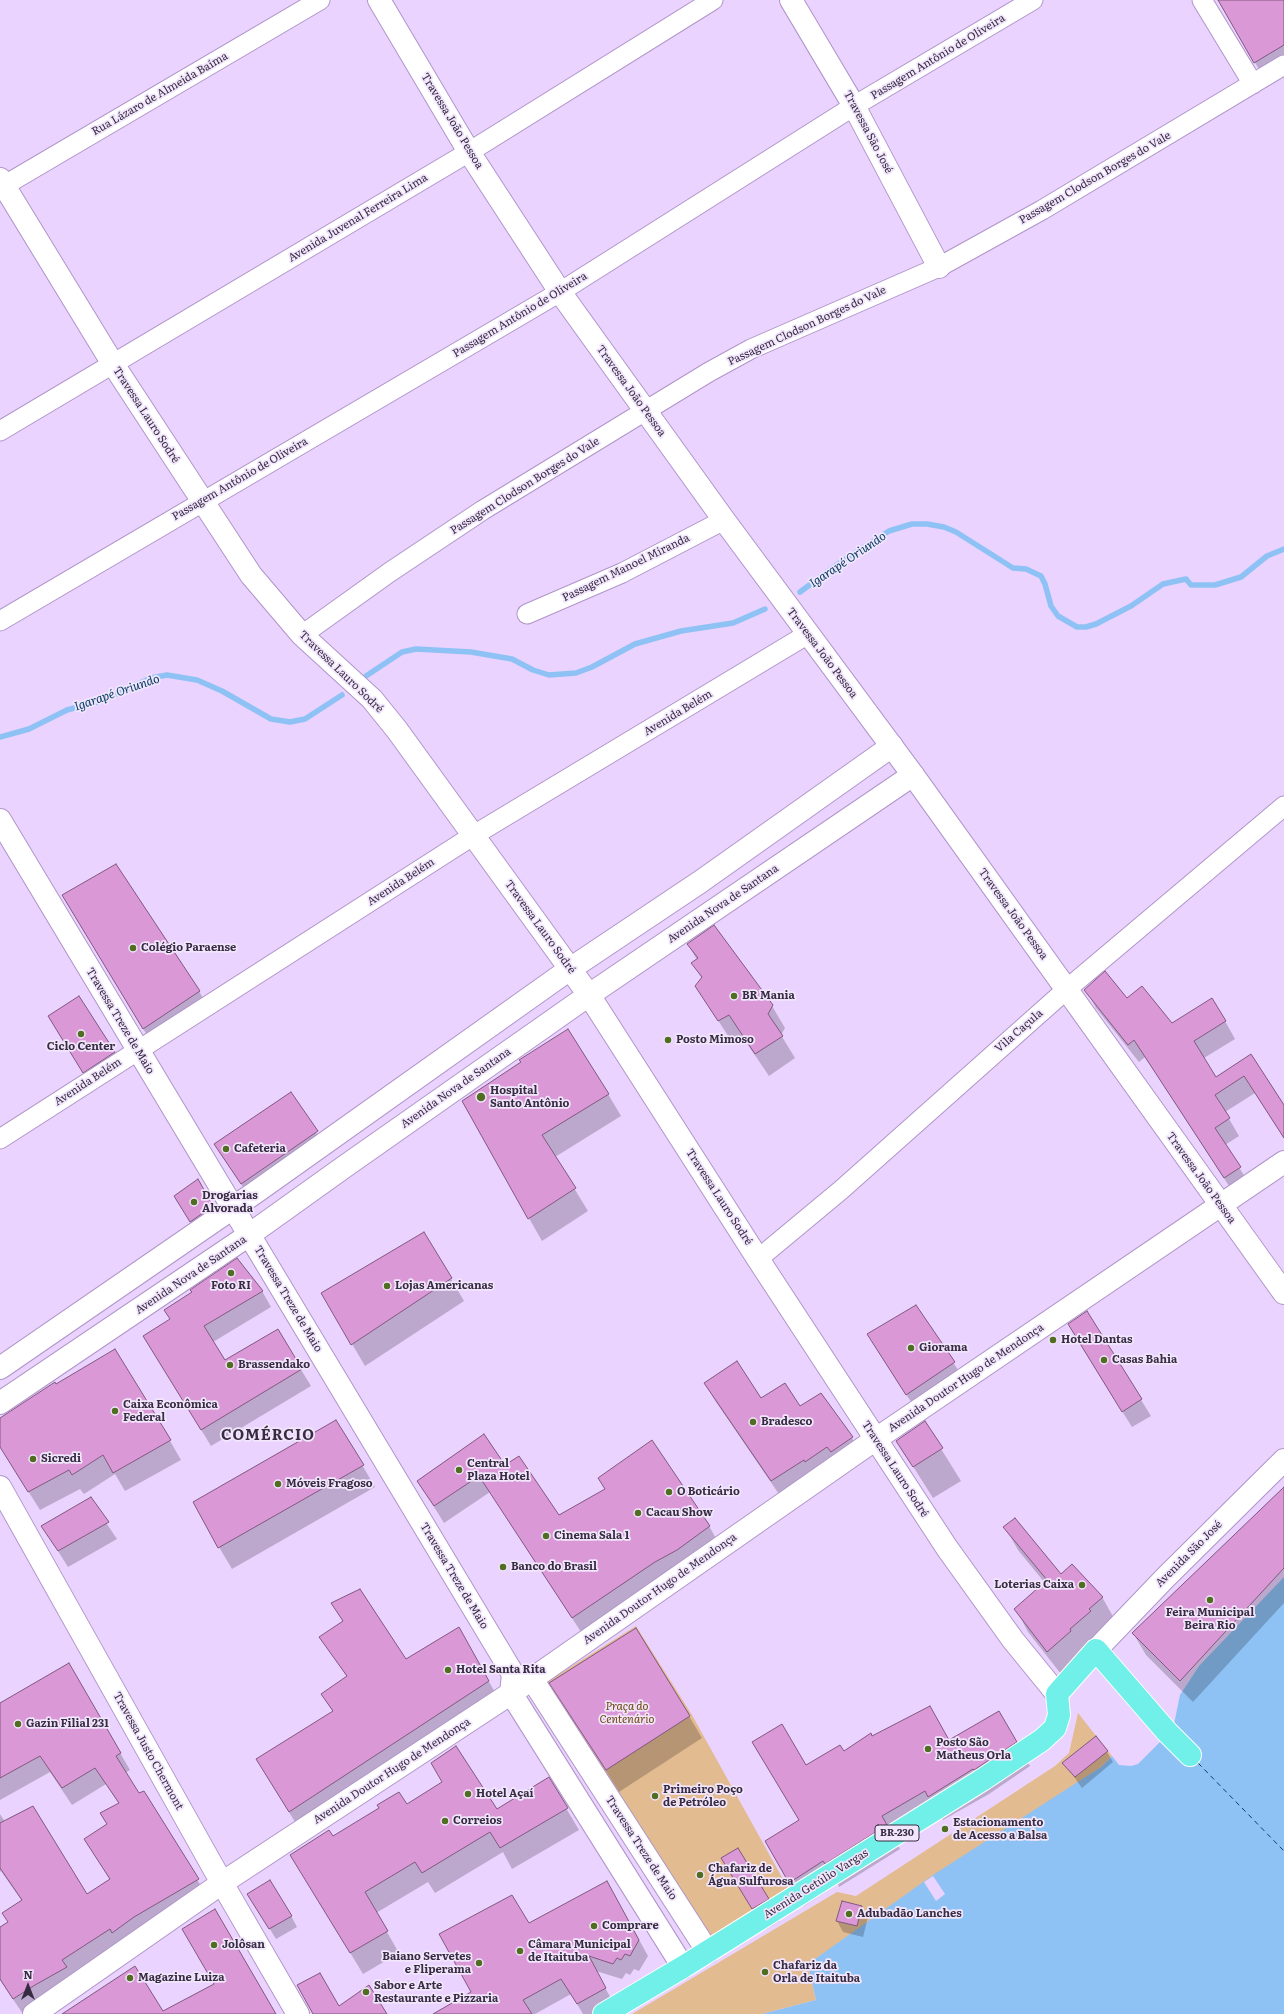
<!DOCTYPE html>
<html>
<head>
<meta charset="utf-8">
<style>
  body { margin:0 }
  #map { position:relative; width:1284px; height:2014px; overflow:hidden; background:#ead3ff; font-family:Literata,serif }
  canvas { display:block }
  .north { position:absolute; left:8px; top:1966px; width:40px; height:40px; -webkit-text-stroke:3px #f1e6fc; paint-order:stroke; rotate:0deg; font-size:11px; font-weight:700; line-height:16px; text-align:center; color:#372c41 }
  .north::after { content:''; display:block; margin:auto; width:14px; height:18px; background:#372c41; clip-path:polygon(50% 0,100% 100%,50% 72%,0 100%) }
</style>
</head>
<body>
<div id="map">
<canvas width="1284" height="2014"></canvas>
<div class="north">N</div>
</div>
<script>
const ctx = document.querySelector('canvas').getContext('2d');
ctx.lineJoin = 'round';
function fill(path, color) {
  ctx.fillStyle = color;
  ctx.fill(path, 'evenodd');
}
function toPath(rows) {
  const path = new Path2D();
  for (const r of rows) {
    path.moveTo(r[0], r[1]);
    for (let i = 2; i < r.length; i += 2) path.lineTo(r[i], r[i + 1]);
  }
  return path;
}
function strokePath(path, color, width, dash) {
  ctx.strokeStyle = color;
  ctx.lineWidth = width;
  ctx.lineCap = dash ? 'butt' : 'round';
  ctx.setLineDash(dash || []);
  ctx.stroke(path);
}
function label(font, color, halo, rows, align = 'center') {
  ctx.font = font + ' Literata,serif';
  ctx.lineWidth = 3.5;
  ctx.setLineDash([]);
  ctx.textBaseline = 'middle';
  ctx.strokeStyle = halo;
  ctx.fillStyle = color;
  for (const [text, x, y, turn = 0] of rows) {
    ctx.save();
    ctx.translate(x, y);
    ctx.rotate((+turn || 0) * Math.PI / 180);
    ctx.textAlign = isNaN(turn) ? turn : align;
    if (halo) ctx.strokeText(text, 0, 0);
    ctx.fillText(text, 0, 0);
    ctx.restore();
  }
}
const green = toPath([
  [636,1626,692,1715,789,1890,708,1938,545,1683],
  [1078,1713,1112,1756,1101,1767,808,1964,816,2000,762,2014,632,2014,837,1892,856,1896,1055,1766,1069,1753]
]);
const water = toPath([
  [1284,1577,1284,2014,762,2014,816,2000,808,1964,933,1875,1101,1767,1112,1756,1119,1765,1131,1766,1138,1764,1173,1729,1180,1695,1199,1666]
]);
const pier = toPath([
  [933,1876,945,1894,936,1901,924,1882]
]);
const shadow = toPath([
  [1219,0,1284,0,1284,67,1264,78],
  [76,917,199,991,211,1013,156,1050],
  [688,944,772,1006,785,1028,781,1035,795,1058,769,1076,742,1036,732,1042,696,986,702,979,693,963,697,960],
  [1086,990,1127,999,1172,1024,1225,1021,1235,1039,1204,1058,1215,1078,1251,1055,1284,1107,1284,1138,1255,1093,1225,1112,1239,1136,1225,1145,1250,1185,1235,1195,1145,1057,1139,1062,1096,1008],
  [58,1033,114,1053,123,1069,93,1088],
  [290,1093,329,1153,254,1204,215,1144],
  [608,1094,621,1116,555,1157,588,1211,542,1241,463,1102],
  [198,1181,219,1217,197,1232,182,1207],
  [424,1233,464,1301,365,1366,322,1293],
  [262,1291,271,1307,213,1342,225,1362,277,1330,311,1386,211,1446,154,1352,171,1320],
  [916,1306,964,1379,917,1411,878,1351],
  [1087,1312,1151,1416,1132,1427,1078,1341],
  [705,1383,760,1399,800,1407,821,1394,852,1438,863,1457,783,1500,716,1402],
  [0,1419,170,1441,181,1460,125,1491,115,1474,84,1494,80,1489,40,1510,0,1446],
  [336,1421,375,1487,232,1569,219,1547],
  [925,1423,961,1481,933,1498,897,1441],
  [505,1467,559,1516,709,1526,719,1544,583,1635,490,1492,444,1523,418,1481],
  [1284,1487,1284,1603,1193,1702,1146,1655,1133,1633],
  [90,1499,117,1539,68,1567,43,1527],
  [1005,1527,1061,1576,1102,1597,1115,1620,1061,1674,1028,1632,1016,1609,1045,1583,1018,1550],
  [333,1604,406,1660,458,1629,499,1699,300,1830,268,1778,333,1712,322,1694,347,1677,321,1637,343,1622],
  [69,1665,130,1770,125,1773,208,1896,26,2014,23,2014,0,1980,0,1928,9,1923,22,1901,1,1871,0,1872,0,1814,5,1822,87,1895,110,1880,85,1839,108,1824,119,1804,106,1784,72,1805,50,1772,0,1800,0,1705],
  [551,1683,689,1716,702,1738,619,1792],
  [872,1737,949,1742,1016,1742,1030,1766,989,1794,943,1820,940,1815,895,1840,900,1849,839,1887,838,1884,804,1906,766,1842,800,1821,806,1766,843,1753],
  [1107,1752,1113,1762,1082,1788,1064,1763],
  [548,1778,579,1830,512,1869,503,1852,435,1893,428,1882,376,1913,399,1953,363,1974,304,1876,332,1838,406,1806,496,1811],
  [735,1880,768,1899,780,1921,765,1930],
  [616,1898,648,1956,639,1971,634,1969,630,1975,626,1973,622,1979,596,1971,614,2004,597,2014,583,2014,571,1994,535,2014,435,2014,473,1992,528,1924],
  [842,1902,861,1907,868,1917,863,1937,843,1932,837,1921],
  [255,1905,291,1916,297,1927,276,1939]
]);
const stream = toPath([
  [800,592,838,564,889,531,912,524,927,524,944,527,956,532,1013,568,1026,569,1041,576,1045,584,1051,606,1058,616,1077,627,1086,627,1096,624,1131,606,1163,584,1186,579,1191,585,1215,585,1241,577,1267,556,1284,549],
  [366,676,402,652,416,649,471,652,512,659,533,670,549,675,576,673,592,667,635,644,681,631,733,623,765,609],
  [0,737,29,729,67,710,101,701,151,678,167,675,197,680,222,691,271,719,290,722,305,719,342,695]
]);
const ferry = toPath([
  [1198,1763,1284,1851]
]);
const building = toPath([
  [1218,0,1284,0,1284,45,1254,63,1218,0],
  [116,864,200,991,143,1029,62,895,116,864],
  [714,925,773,1005,768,1014,783,1036,755,1054,729,1015,718,1021,695,986,702,977,691,963,698,958,687,944,714,925],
  [1105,971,1127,998,1142,986,1172,1023,1212,998,1226,1021,1194,1041,1216,1077,1251,1054,1284,1105,1284,1138,1244,1076,1215,1095,1230,1118,1215,1128,1241,1167,1224,1178,1134,1040,1128,1045,1084,990,1105,971],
  [79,996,115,1052,83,1073,48,1016,79,996],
  [568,1029,609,1094,542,1135,576,1188,528,1219,462,1101,521,1062,519,1060,568,1029],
  [291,1092,318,1131,241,1184,214,1144,291,1092],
  [198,1179,213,1206,190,1222,174,1196,198,1179],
  [424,1232,452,1278,351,1345,321,1293,424,1232],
  [237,1258,263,1291,204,1326,225,1360,278,1329,302,1369,201,1430,143,1336,170,1319,164,1310,192,1292,190,1290,237,1258],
  [916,1305,955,1362,906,1395,867,1334,916,1305],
  [1087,1311,1142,1399,1122,1412,1068,1324,1087,1311],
  [115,1349,171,1440,113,1473,103,1455,72,1475,69,1470,28,1492,0,1447,0,1418,55,1382,56,1384,115,1349],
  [737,1361,761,1398,785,1383,800,1406,821,1393,853,1437,831,1452,827,1447,805,1462,804,1460,771,1481,704,1383,737,1361],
  [336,1420,364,1465,218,1548,193,1502,336,1420],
  [925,1421,943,1448,913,1467,896,1441,925,1421],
  [484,1434,505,1465,519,1456,559,1515,605,1489,598,1478,652,1440,710,1526,677,1550,655,1562,572,1618,479,1476,434,1506,417,1481,484,1434],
  [1284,1487,1284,1568,1180,1681,1132,1633,1284,1487],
  [91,1497,109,1522,58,1551,41,1526,91,1497],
  [1015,1518,1061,1574,1072,1564,1103,1597,1089,1609,1091,1611,1070,1629,1071,1631,1047,1652,1014,1609,1047,1580,1003,1527,1015,1518],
  [360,1589,406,1659,459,1627,489,1681,289,1812,256,1759,333,1711,321,1694,347,1676,319,1637,343,1621,331,1603,360,1589],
  [636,1628,690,1716,606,1770,549,1683,636,1628],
  [69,1663,121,1753,116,1756,139,1793,144,1791,199,1879,134,1917,112,1933,110,1929,62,1960,67,1967,35,1985,13,1999,0,1979,0,1927,8,1922,2,1913,22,1900,0,1868,0,1823,33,1806,87,1894,110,1879,84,1839,107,1824,100,1813,119,1803,95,1768,62,1788,40,1756,0,1778,0,1703,69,1663],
  [930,1706,949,1740,999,1711,1017,1742,974,1770,973,1769,928,1797,925,1791,882,1816,887,1825,825,1864,823,1861,789,1883,765,1841,799,1820,752,1742,782,1724,806,1765,840,1745,844,1751,871,1733,872,1736,930,1706],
  [1096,1736,1108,1751,1075,1777,1062,1763,1096,1736],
  [456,1746,497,1809,549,1777,568,1808,500,1848,490,1832,422,1873,415,1862,365,1892,388,1931,350,1953,290,1855,329,1830,333,1836,379,1808,377,1805,399,1792,407,1804,442,1782,431,1763,456,1746],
  [738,1848,769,1899,752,1909,721,1858,738,1848],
  [270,1880,292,1916,269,1929,247,1894,270,1880],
  [607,1881,639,1940,630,1956,625,1954,621,1960,617,1958,613,1964,589,1956,606,1988,577,2004,561,1979,523,2000,532,2014,433,2014,471,1992,439,1934,512,1895,529,1923,607,1881],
  [842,1901,862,1906,857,1926,836,1921,842,1901],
  [215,1909,276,2014,62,2014,135,1966,163,2011,214,1984,182,1929,215,1909],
  [320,1973,339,2006,369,1985,387,2014,313,2014,297,1985,320,1973]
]);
const minor = toPath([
  [1202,0,1253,84],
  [0,188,320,0],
  [0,431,469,152,713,0],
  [527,614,622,573,724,520],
  [0,621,560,292,854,106,1033,0],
  [302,635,390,572,483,510,709,372,751,349,939,267,1042,210,1284,65],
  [0,1139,474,835,808,634],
  [758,1259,841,1190,1067,989,1284,806]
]);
const tertiary = toPath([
  [791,0,854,106,939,267],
  [0,179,113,364,251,575,302,635,372,699,397,730,589,995,758,1259,947,1548,1013,1640,1057,1694],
  [0,820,513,1674,511,1693,683,1967],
  [0,1368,256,1192,570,969,700,882,892,746],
  [0,1403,249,1235,344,1167,589,995,913,775],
  [0,1487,222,1883,298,2014],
  [518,1676,532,1679,708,1952],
  [34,2014,222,1883,519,1688,876,1439,1284,1162]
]);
const secondary = toPath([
  [379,0,469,152,560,292,724,520,913,775,1284,1293],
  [1096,1650,1165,1578,1284,1460]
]);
const primary = toPath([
  [604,2014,683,1967,982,1780,1042,1740,1055,1728,1059,1715,1057,1694,1096,1650,1167,1732,1190,1755]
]);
const markers = [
  [133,948,4,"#506d21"],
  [734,996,4,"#506d21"],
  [81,1034,4,"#506d21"],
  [668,1040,4,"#506d21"],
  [481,1097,5,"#506d21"],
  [226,1149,4,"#506d21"],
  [194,1202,4,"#506d21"],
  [231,1273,4,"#506d21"],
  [387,1286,4,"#506d21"],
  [1053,1340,4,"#506d21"],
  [911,1348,4,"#506d21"],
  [1104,1360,4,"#506d21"],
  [230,1365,4,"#506d21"],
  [115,1411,4,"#506d21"],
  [753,1422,4,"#506d21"],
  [33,1459,4,"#506d21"],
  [459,1470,4,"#506d21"],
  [278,1484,4,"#506d21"],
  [669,1492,4,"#506d21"],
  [638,1513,4,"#506d21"],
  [546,1536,4,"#506d21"],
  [503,1567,4,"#506d21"],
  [1082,1585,4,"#506d21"],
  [1210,1600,4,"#506d21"],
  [448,1670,4,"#506d21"],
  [18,1724,4,"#506d21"],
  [928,1749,4,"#506d21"],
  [468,1794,4,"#506d21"],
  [655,1796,4,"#506d21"],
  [445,1821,4,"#506d21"],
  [945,1829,4,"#506d21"],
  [700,1875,4,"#506d21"],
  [849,1914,4,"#506d21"],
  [594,1926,4,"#506d21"],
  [214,1945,4,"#506d21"],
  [520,1951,4,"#506d21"],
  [479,1963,4,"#506d21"],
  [765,1972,4,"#506d21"],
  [130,1978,4,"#506d21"],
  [366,1992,4,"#506d21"]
];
const shields = [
  [897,1833,44]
];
const shieldNames = [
  ["BR-230",897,1833]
];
const streetNames = [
  ["Passagem Antônio de Oliveira",938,57,-31],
  ["Rua Lázaro de Almeida Baíma",160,94,-30],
  ["Travessa João Pessoa",452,121,59],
  ["Travessa São José",868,132,62],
  ["Passagem Clodson Borges do Vale",1095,178,-30],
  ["Avenida Juvenal Ferreira Lima",358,218,-31],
  ["Passagem Antônio de Oliveira",520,315,-31],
  ["Passagem Clodson Borges do Vale",807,326,-25],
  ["Travessa João Pessoa",631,391,54],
  ["Travessa Lauro Sodré",146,415,57],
  ["Passagem Antônio de Oliveira",240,479,-30],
  ["Passagem Clodson Borges do Vale",525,486,-32],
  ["Passagem Manoel Miranda",626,568,-26],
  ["Travessa João Pessoa",822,653,53],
  ["Travessa Lauro Sodré",341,672,44],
  ["Avenida Belém",678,713,-31],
  ["Avenida Belém",401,882,-33],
  ["Avenida Nova de Santana",723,904,-34],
  ["Travessa João Pessoa",1013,914,54],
  ["Travessa Lauro Sodré",540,927,54],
  ["Travessa Treze de Maio",120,1021,59],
  ["Vila Caçula",1019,1031,-41],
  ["Avenida Belém",88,1082,-33],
  ["Avenida Nova de Santana",456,1088,-35],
  ["Travessa João Pessoa",1201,1178,54],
  ["Travessa Lauro Sodré",719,1197,57],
  ["Avenida Nova de Santana",191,1275,-34],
  ["Travessa Treze de Maio",288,1299,59],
  ["Avenida Doutor Hugo de Mendonça",966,1378,-34],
  ["Travessa Lauro Sodré",895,1469,57],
  ["Avenida São José",1189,1554,-45],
  ["Travessa Treze de Maio",454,1576,59],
  ["Avenida Doutor Hugo de Mendonça",660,1589,-35],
  ["Travessa Justo Chermont",148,1751,61],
  ["Avenida Doutor Hugo de Mendonça",392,1771,-33],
  ["Travessa Treze de Maio",641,1848,57],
  ["Avenida Getúlio Vargas",816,1884,-32]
];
const poiNames = [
  ["Colégio Paraense",141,948],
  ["BR Mania",742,996],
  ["Posto Mimoso",676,1040],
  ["Ciclo Center",81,1047,"center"],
  ["Hospital",490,1091],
  ["Santo Antônio",490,1104],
  ["Cafeteria",234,1149],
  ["Drogarias",202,1196],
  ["Alvorada",202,1209],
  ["Foto RI",231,1286,"center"],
  ["Lojas Americanas",395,1286],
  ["Hotel Dantas",1061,1340],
  ["Giorama",919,1348],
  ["Casas Bahia",1112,1360],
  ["Brassendako",238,1365],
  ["Caixa Econômica",123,1405],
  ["Federal",123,1418],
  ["Bradesco",761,1422],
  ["Sicredi",41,1459],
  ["Central",467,1464],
  ["Plaza Hotel",467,1477],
  ["Móveis Fragoso",286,1484],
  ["O Boticário",677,1492],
  ["Cacau Show",646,1513],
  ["Cinema Sala 1",554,1536],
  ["Banco do Brasil",511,1567],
  ["Loterias Caixa",1074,1585,"right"],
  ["Feira Municipal",1210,1613,"center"],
  ["Beira Rio",1210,1626,"center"],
  ["Hotel Santa Rita",456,1670],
  ["Gazin Filial 231",26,1724],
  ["Posto São",936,1743],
  ["Matheus Orla",936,1756],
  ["Primeiro Poço",663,1790],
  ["de Petróleo",663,1803],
  ["Hotel Açaí",476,1794],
  ["Correios",453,1821],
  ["Estacionamento",953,1823],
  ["de Acesso a Balsa",953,1836],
  ["Chafariz de",708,1869],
  ["Água Sulfurosa",708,1882],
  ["Adubadāo Lanches",857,1914],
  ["Comprare",602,1926],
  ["Jolôsan",222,1945],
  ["Câmara Municipal",528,1945],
  ["de Itaituba",528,1958],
  ["Baiano Servetes",471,1957,"right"],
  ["e Fliperama",471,1970,"right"],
  ["Chafariz da",773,1966],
  ["Orla de Itaituba",773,1979],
  ["Magazine Luiza",138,1978],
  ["Sabor e Arte",374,1986],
  ["Restaurante e Pizzaria",374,1999]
];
const parkNames = [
  ["Praça do",627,1707],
  ["Centenário",627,1720]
];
const waterNames = [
  ["Igarapé Oriundo",848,560,-34],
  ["Igarapé Oriundo",117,693,-19]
];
const districtNames = [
  ["COMÉRCIO",268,1436]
];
fill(green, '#e3bb91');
fill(water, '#8ec2f5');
fill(pier, '#ead3ff');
fill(shadow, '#0003');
strokePath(stream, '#8ec2f5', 5.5);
strokePath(ferry, '#0a3d65', 1, [5, 4]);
fill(building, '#da98d7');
strokePath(building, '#81587f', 1);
strokePath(minor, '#b095c9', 21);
strokePath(tertiary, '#b095c9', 24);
strokePath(secondary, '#b095c9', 24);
strokePath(primary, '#fff', 24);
strokePath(minor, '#fff', 19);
strokePath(tertiary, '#fff', 22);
strokePath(secondary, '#fff', 22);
strokePath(primary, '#70f0e9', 22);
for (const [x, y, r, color] of markers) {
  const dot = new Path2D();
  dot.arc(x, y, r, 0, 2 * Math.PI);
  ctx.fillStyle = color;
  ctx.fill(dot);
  strokePath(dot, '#f1e6fc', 1.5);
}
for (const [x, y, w] of shields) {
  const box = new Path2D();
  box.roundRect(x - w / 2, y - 8, w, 16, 3);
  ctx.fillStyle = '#f1e6fc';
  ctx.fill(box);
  strokePath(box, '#372c41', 1);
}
label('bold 10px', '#372c41', null, shieldNames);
label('11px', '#372c41', '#f1e6fc', streetNames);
label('bold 11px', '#372c41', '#f1e6fc', poiNames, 'left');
label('italic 11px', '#6d440d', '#f1e6fc', parkNames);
label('italic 12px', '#0a3d65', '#f1e6fc', waterNames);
ctx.letterSpacing = '1px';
label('bold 15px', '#372c41', '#f1e6fc', districtNames);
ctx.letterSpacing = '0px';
</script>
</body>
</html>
